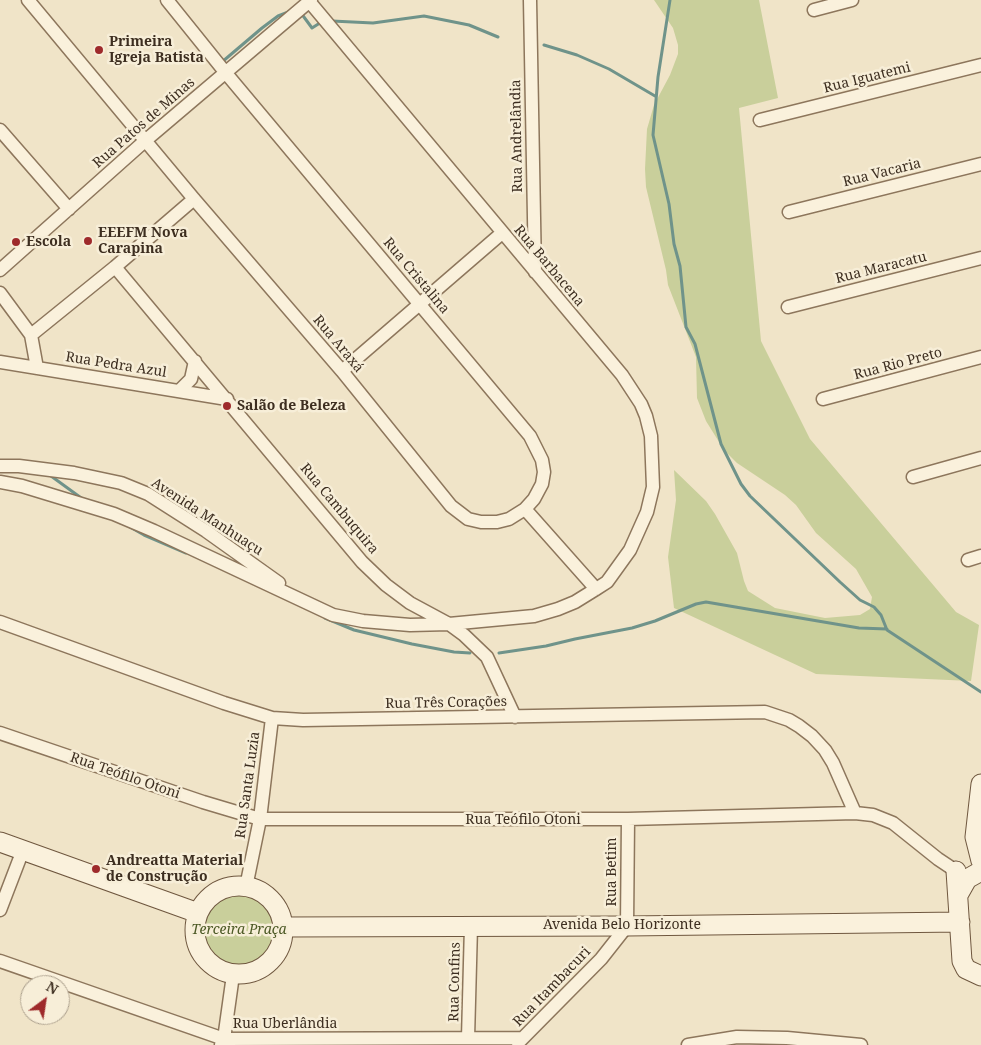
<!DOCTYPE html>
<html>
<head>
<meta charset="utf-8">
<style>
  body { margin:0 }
  #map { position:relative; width:981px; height:1045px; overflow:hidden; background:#f0e4c8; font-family:"Noto Serif",serif }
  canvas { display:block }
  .north { position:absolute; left:20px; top:975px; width:50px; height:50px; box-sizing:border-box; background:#f7eed8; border:1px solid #ada18e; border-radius:50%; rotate:31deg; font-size:14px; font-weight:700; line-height:20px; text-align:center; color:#3d2e20 }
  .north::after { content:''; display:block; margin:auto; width:18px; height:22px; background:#9e2a2b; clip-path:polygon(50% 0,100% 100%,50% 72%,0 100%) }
</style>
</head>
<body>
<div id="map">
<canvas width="981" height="1045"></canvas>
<div class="north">N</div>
</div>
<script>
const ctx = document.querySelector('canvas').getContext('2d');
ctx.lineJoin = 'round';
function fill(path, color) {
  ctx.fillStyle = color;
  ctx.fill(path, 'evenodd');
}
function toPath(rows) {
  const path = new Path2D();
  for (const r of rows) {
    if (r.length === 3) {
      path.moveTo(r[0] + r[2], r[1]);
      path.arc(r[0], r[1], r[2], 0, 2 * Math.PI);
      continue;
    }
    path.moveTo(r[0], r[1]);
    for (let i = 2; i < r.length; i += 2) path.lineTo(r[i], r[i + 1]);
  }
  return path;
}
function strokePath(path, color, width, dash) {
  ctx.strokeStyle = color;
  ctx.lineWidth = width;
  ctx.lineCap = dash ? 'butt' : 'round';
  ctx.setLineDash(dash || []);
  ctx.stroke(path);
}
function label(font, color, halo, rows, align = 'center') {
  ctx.font = font + ' "Noto Serif",serif';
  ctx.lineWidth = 5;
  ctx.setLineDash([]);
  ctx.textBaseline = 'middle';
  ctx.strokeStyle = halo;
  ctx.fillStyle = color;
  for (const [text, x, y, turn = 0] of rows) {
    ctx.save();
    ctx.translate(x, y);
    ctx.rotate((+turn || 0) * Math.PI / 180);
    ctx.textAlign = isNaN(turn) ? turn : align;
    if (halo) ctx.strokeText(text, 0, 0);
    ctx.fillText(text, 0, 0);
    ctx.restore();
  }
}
const green = toPath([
  [654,0,759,0,778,98,739,108,761,341,810,439,956,612,979,625,971,681,816,674,674,608,668,557,676,500,674,470,706,501,715,514,737,553,744,581,748,591,775,608,825,618,860,615,870,609,872,597,856,569,816,533,796,505,785,495,737,463,724,450,706,421,697,398,696,357,668,285,666,270,646,187,645,169,647,129,654,105,670,75,678,54,678,45,673,28],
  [239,929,36]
]);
const stream = toPath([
  [670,0,658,77,653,135,669,204,674,244,680,266,686,327,695,344,721,444,741,484,750,496,840,582,860,600,874,607,881,615,887,630,981,692],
  [301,13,312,28,323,21],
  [332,21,373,23,424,16,469,25,498,37],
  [544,45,577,55,609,69,655,96],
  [222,62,262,28,278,16,291,11],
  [51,476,84,500],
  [130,527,144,535,186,553],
  [325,618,354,630,412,644,454,652,470,653],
  [499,653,546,646,575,639,632,628,655,621,696,604,706,602,859,628,887,629]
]);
const street = toPath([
  [28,0,194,199,342,371,451,506,468,519,481,522,497,522,509,519,525,509,534,499,542,484,544,472,542,460,530,436,225,72,167,0],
  [530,0,535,272],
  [814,10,852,0],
  [760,120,981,65],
  [0,130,69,209],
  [789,212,981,164],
  [115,267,362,562,386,585,410,603,449,624,464,635,487,657,515,717],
  [0,270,146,140,311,0],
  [0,293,31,335,37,368],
  [788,307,981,258],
  [31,335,115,267,194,199],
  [0,362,227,399],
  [342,371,502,233],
  [179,391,191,379,195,361],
  [823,399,981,357],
  [0,466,19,466,74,473,121,483,148,494,206,531,279,583],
  [913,477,981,458],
  [0,482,22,486,114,514,154,531,333,615,363,621,410,625,449,624,534,616,558,609,575,602,596,589,607,582,630,550,647,512,653,487,651,436,646,416,641,404,622,375,308,0],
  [525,509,596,589],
  [968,560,981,556],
  [0,622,224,703,272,718,303,720,765,712,789,720,799,726,812,736,825,750,833,763,855,813],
  [0,733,203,802,260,819,628,819,855,813,873,815,893,823,938,859,956,871],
  [246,887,260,819,272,718],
  [0,910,23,850],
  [0,961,224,1039,523,1038],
  [468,1038,471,926],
  [518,1043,601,959,627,926,628,819],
  [221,1045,224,1039,233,975],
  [688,1045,737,1037,787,1038,861,1045]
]);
const secondary = toPath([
  [981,784,975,837,981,861],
  [0,842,198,913],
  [956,871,962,961,966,969,981,976],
  [239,930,44],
  [958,895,967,879,981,871],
  [283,927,627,926,960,922]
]);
const markers = [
  [99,50,5,"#9e2a2b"],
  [88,241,5,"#9e2a2b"],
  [16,242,5,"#9e2a2b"],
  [227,406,5,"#9e2a2b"],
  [96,869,5,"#9e2a2b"]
];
const poiNames = [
  ["Primeira",109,42],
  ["Igreja Batista",109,58],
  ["EEEFM Nova",98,233],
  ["Carapina",98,249],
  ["Escola",26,242],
  ["Salão de Beleza",237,406],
  ["Andreatta Material",106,861],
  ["de Construção",106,877]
];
const streetNames = [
  ["Rua Iguatemi",867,78,-14],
  ["Rua Patos de Minas",144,123,-41],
  ["Rua Andrelândia",517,136,-91],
  ["Rua Vacaria",882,173,-14],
  ["Rua Barbacena",549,266,50],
  ["Rua Maracatu",881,268,-14],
  ["Rua Cristalina",416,276,50],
  ["Rua Araxá",338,344,50],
  ["Rua Rio Preto",898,364,-15],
  ["Rua Pedra Azul",116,365,9],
  ["Rua Cambuquira",339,509,50],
  ["Avenida Manhuaçu",207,517,33],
  ["Rua Três Corações",446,703,-1],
  ["Rua Teófilo Otoni",125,776,19],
  ["Rua Santa Luzia",248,785,-82],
  ["Rua Teófilo Otoni",523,820],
  ["Rua Betim",612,872,-90],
  ["Avenida Belo Horizonte",622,925],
  ["Rua Confins",455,982,-89],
  ["Rua Itambacuri",552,987,-46],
  ["Rua Uberlândia",285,1024]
];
const parkNames = [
  ["Terceira Praça",239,930]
];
fill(green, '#c9cf9b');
strokePath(stream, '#6f938a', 3);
strokePath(street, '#8d765c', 15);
strokePath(secondary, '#6f573f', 21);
strokePath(street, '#faf1dc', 12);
strokePath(secondary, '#faf1dc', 19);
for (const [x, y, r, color] of markers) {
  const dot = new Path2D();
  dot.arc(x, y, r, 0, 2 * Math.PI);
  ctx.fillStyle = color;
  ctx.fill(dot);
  strokePath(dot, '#f7eed8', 2);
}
label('bold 14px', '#3d2e20', '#f7eed8', poiNames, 'left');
label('14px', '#3d2e20', '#f7eed8', streetNames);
label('italic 14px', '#4d5a26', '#f7eed8', parkNames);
</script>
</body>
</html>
